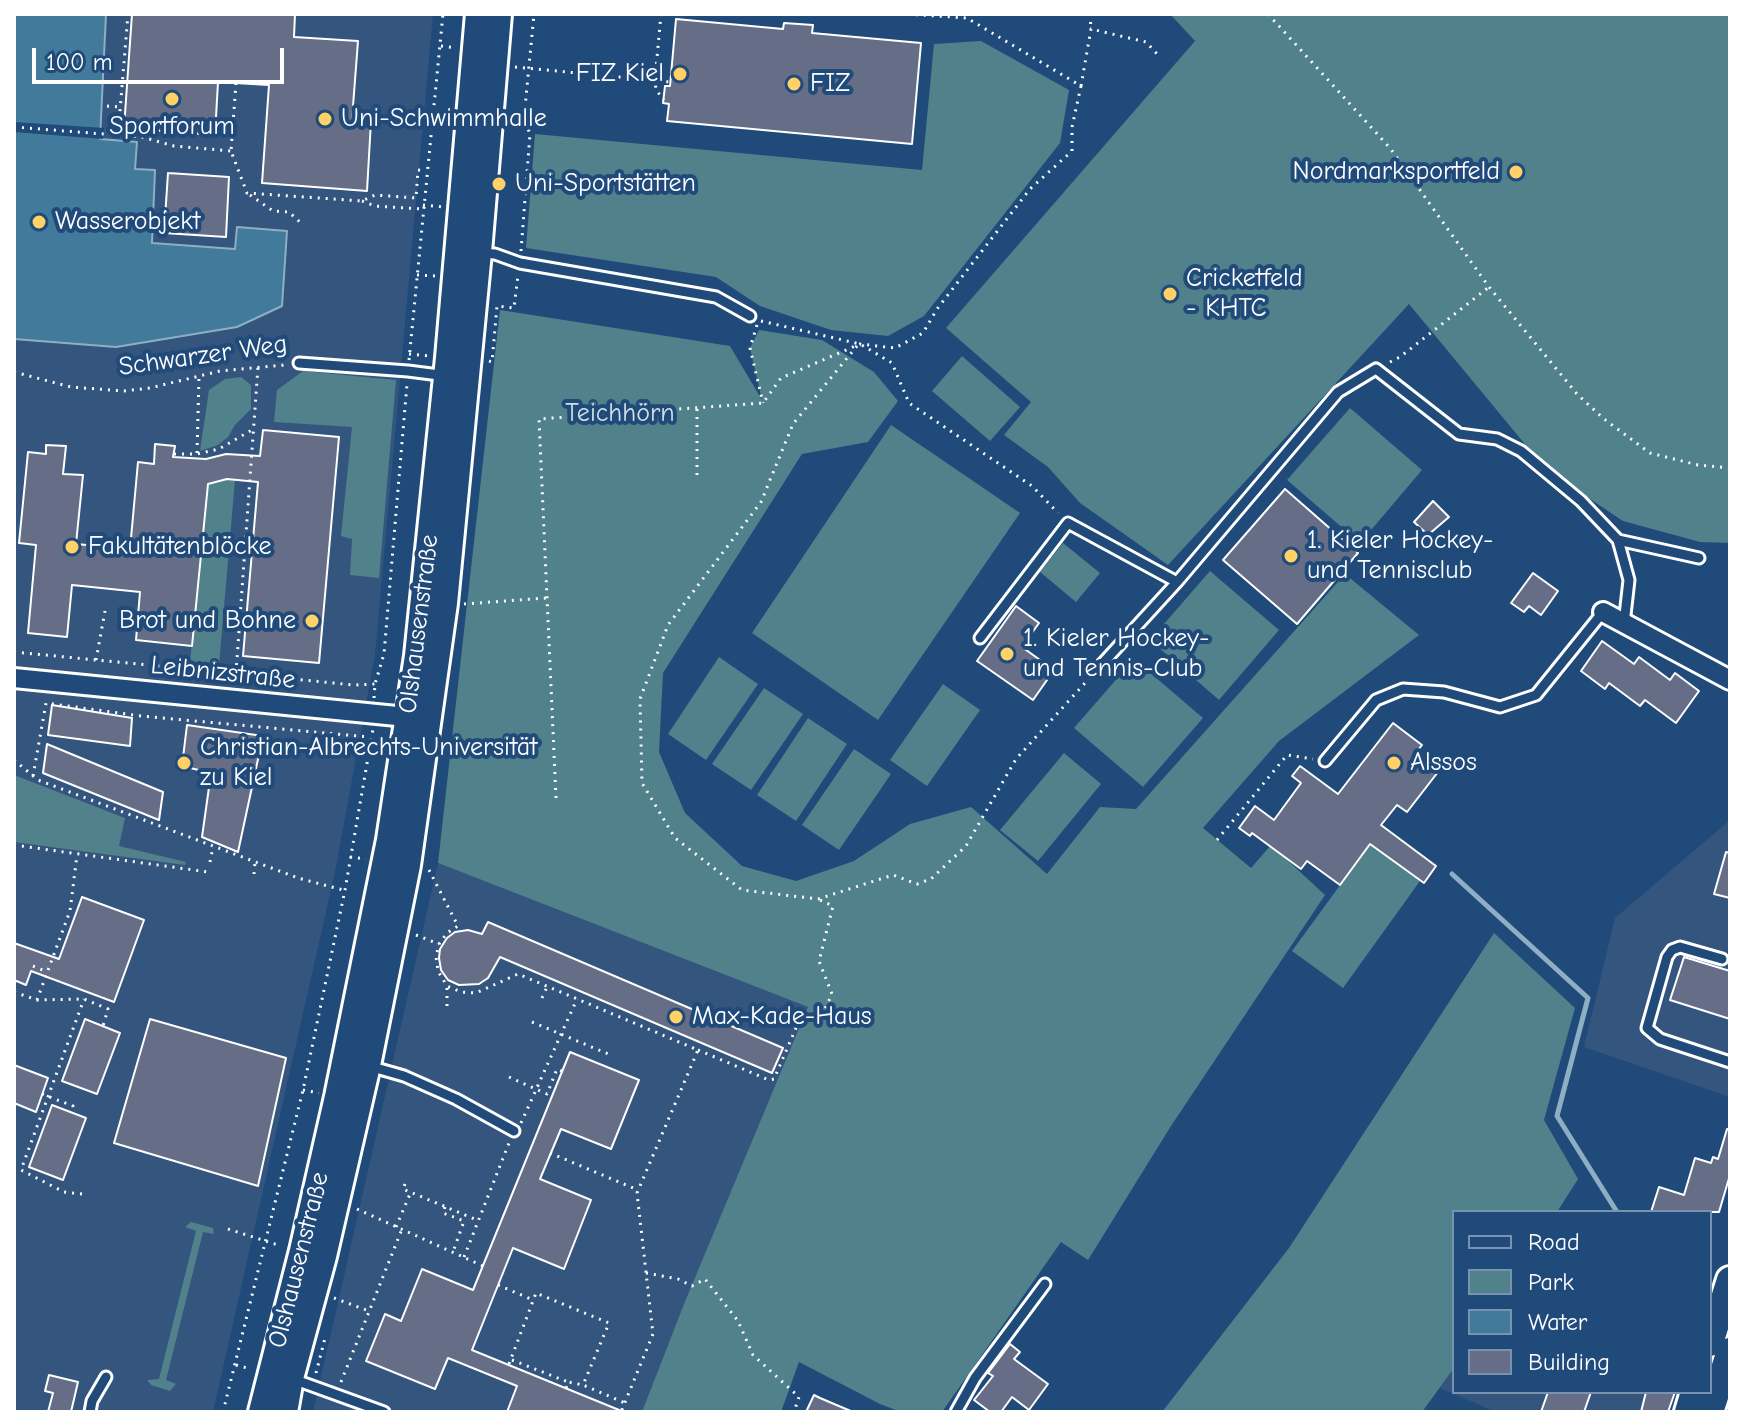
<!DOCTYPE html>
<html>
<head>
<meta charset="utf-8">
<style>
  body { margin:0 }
  #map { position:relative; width:1744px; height:1426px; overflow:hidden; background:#1f4a7a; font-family:"Comic Neue",sans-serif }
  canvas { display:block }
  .frame { position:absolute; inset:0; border:16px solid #fff; pointer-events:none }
  .legend { position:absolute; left:1452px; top:1210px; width:260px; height:184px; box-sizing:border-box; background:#1f4a7a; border:2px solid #7992af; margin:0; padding:10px 14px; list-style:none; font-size:24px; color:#fff }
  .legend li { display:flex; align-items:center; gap:16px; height:40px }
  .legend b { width:40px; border:2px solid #7992af }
  .scale { position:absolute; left:32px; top:48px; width:252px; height:36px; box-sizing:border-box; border:4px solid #fff; border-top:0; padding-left:10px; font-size:24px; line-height:28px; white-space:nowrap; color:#fff; -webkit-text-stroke:6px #1f4a7a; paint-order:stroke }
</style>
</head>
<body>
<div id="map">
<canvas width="1744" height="1426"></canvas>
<div class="frame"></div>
<ul class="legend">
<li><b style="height:10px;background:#1f4a7a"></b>Road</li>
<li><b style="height:22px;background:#51818b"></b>Park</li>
<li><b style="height:22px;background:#427a9b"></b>Water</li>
<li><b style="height:22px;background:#656e86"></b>Building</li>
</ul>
<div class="scale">100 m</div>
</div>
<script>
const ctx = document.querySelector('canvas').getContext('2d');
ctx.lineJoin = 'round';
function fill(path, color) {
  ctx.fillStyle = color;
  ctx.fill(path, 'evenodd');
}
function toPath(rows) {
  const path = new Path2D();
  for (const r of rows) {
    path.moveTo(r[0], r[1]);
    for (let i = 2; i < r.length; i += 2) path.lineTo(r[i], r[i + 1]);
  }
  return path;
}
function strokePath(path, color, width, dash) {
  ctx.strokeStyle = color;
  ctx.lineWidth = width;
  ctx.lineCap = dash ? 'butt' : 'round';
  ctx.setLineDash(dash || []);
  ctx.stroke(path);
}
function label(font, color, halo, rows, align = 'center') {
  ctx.font = font + ' "Comic Neue",sans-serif';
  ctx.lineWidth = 8;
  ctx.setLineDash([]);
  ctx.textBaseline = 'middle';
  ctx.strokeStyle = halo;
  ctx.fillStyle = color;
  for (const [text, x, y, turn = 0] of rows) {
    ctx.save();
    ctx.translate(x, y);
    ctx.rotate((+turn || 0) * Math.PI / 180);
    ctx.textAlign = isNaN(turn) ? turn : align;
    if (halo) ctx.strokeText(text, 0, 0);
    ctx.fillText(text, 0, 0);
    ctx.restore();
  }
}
const built = toPath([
  [14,14,433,14,375,655,335,872,213,1412,14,1412],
  [1730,820,1730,1097,1584,1047,1615,918],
  [438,863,808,1007,794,1044,781,1412,313,1412],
  [1454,1368,1454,1392,1675,1392,1668,1412,1496,1412,1440,1388]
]);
const green = toPath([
  [1170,14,1730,14,1730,543,1700,542,1623,521,1590,499,1533,454,1409,304,1168,565,1080,503,1048,467,1004,435,1031,402,946,328,1195,41],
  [981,41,1069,90,1060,143,924,316,888,336,831,330,760,306,716,277,526,248,535,134,922,170,934,44],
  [500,310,730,346,762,400,750,348,759,330,822,340,874,372,898,401,868,442,802,454,663,673,659,752,685,813,742,866,796,881,854,861,910,824,971,807,1047,874,1100,807,1136,809,1345,574,1419,635,1279,741,1203,828,1251,868,1271,845,1325,895,1171,1126,1088,1260,1061,1242,942,1412,901,1412,880,1404,799,1362,781,1412,642,1412,684,1304,808,1007,438,863],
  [962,356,1020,407,990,441,932,391],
  [303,371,396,380,379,578,350,575,352,539,341,536,352,427,274,422,277,390],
  [241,377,251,385,251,409,235,425,228,437,218,445,200,451,209,390,225,379],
  [1350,408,1422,470,1360,543,1287,480],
  [891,425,1020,513,878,720,752,633],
  [227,479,235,480,219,665,190,662,208,484],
  [1063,543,1100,573,1076,602,1040,572],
  [1210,571,1279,630,1219,700,1150,640],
  [719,657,758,684,706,760,668,734],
  [1134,659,1203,718,1143,787,1074,728],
  [943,684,980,710,927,786,890,760],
  [764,688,803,714,751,790,712,764],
  [808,718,847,744,796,821,757,795],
  [854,749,891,774,839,850,802,825],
  [1064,753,1101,784,1038,861,1000,830],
  [14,775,125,818,119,846,186,862,185,865,14,842],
  [1370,844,1420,881,1343,988,1292,951],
  [1494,933,1575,1008,1544,1120,1578,1179,1557,1212,1454,1212,1454,1368,1422,1412,1162,1412,1289,1248],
  [191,1222,213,1228,214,1234,203,1232,166,1380,176,1384,170,1391,151,1385,147,1380,159,1379,196,1231,185,1227]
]);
const water = toPath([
  [14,14,106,14,100,139,137,142,135,169,155,170,152,243,235,249,237,227,287,231,282,306,237,327,116,347,14,339,14,14]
]);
const pier = toPath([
  [14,122,104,128,103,139,14,132]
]);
const stream = toPath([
  [1452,874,1588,998,1557,1116,1617,1212]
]);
const building = toPath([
  [132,14,295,14,294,37,358,41,352,119,371,121,367,191,262,183,269,85,218,82,215,135,124,128,132,14],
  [676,19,783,29,784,23,813,25,812,33,921,43,912,144,667,121,669,104,663,103,665,86,670,86,676,19],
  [168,173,229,177,226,237,164,233,168,173],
  [263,430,339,437,319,663,243,656,258,482,227,479,208,484,192,646,136,640,140,592,72,585,67,637,28,633,36,545,19,543,28,452,46,454,46,445,66,446,63,474,83,475,76,544,130,549,138,462,154,464,155,444,175,446,173,457,206,459,226,454,260,456,263,430],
  [1285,489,1358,553,1297,624,1223,560,1285,489],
  [1433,501,1449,517,1428,535,1414,522,1433,501],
  [1533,573,1558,591,1541,615,1529,606,1524,612,1511,603,1533,573],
  [1016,606,1039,623,1022,647,1054,670,1033,700,977,661,1016,606],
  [1602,641,1634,664,1639,657,1670,680,1675,673,1699,691,1676,723,1645,700,1640,706,1609,683,1605,689,1581,671,1602,641],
  [52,705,132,718,130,746,48,735,52,705],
  [1393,723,1422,745,1415,754,1438,772,1407,812,1397,805,1381,825,1436,866,1424,883,1370,844,1340,885,1307,861,1301,869,1252,833,1250,836,1239,828,1255,806,1274,820,1301,783,1292,776,1300,766,1338,794,1393,723],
  [187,725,263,736,238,852,202,837,211,773,182,766,187,725],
  [47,744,163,792,159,820,43,773,47,744],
  [1726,852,1730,853,1730,898,1714,894,1726,852],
  [82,897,144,920,114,1002,31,971,26,985,14,980,14,943,59,959,82,897],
  [488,922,783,1048,772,1073,500,957,488,978,479,984,459,985,448,980,441,970,439,958,440,949,447,938,455,932,468,930,482,934,488,922],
  [1684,957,1730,971,1730,1019,1670,1000,1684,957],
  [85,1019,120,1033,97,1094,62,1081,85,1019],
  [150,1019,286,1058,258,1186,114,1143,150,1019],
  [570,1052,639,1080,611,1149,561,1129,540,1179,591,1200,564,1269,513,1248,472,1350,624,1412,507,1412,517,1386,448,1358,435,1389,366,1361,385,1314,401,1321,422,1269,473,1290,570,1052],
  [14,1065,48,1078,36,1112,14,1103,14,1065],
  [52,1105,86,1118,63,1180,29,1167,52,1105],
  [1727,1129,1730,1130,1730,1175,1719,1212,1651,1212,1659,1187,1684,1195,1695,1158,1711,1163,1713,1157,1718,1159,1727,1129],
  [1010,1344,1020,1352,1014,1359,1048,1384,1029,1410,1012,1397,1001,1412,990,1412,974,1400,993,1376,988,1373,1010,1344],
  [49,1375,78,1382,71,1412,48,1412,53,1393,45,1391,49,1375],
  [1548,1392,1591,1392,1584,1412,1541,1412,1548,1392],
  [1646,1392,1675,1392,1668,1412,1641,1412,1646,1392],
  [814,1395,820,1398,853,1412,806,1412,814,1395]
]);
const path = toPath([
  [661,14,655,80,656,90,664,100],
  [1090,14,1091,29],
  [1268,14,1390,148,1489,287,1577,394,1604,419,1650,453,1698,465,1730,468],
  [441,46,456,48],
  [515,67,670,82],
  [236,83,231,151,247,193,362,201,375,195,416,198,418,170,426,171],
  [1081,86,1091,29,1146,42,1159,56],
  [107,106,120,107],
  [14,127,142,137,174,146,231,151],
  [118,135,128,14],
  [250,195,273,211,289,212,303,225],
  [362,201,375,206,421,209],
  [423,205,443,207],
  [521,251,530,134,524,118,534,14],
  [417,275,436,276],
  [761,321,860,344,892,363,909,403,1032,486,1058,513],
  [757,325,750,348,763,403],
  [857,346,793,424,761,502,668,625,640,699,642,783,675,838,742,890,818,899,893,875,917,884,931,879,966,846,1016,759,1095,672],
  [409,354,430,356],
  [409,360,443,14],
  [489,361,492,362,497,306,514,308,518,275],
  [1390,362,1400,357,1489,287],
  [14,372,71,387,124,391,150,388,220,371,285,365],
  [697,409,697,481],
  [197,453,199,377],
  [174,454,197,454,219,449,252,430],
  [464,604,546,598],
  [14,652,354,685,375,684],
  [96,660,105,611],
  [236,673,258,367],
  [374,698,375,684,384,654,407,384],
  [327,750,330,734],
  [14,760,38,780,298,878,343,890],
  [33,776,46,703,141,716,369,737],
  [556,798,539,419,763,403,781,378,860,344,895,348,923,333,937,309,1030,189,1072,151,1072,127,1081,86,967,18,906,14],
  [1217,840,1287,755,1313,759],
  [14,845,208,872],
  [350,857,366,859],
  [210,862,213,847],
  [429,870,458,926,447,933,439,944,436,957,438,971,447,986,461,992,476,993,518,974,698,1050,637,1193,653,1334,621,1412],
  [254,874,255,862],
  [416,935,439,944],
  [33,966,47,972],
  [14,992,37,1000,84,999,108,1009,103,1026],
  [542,998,547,987],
  [37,1000,70,911,77,855],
  [447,1006,447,986],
  [532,1022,613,1056],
  [698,1050,769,1080,774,1079,799,1021,823,1013,832,994,819,961,833,906,820,900],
  [509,1077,547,1094,557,1069,562,1071],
  [303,1090,319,1093],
  [42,1094,73,1106,71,1113],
  [521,1123,577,999],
  [550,1153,638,1190],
  [405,1184,403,1189,477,1220],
  [82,1194,64,1192,21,1170,84,999],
  [445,1207,443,1213,464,1221,453,1252],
  [357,1209,483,1266],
  [396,1227,410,1194],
  [228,1229,281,1246],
  [464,1257,509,1143],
  [646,1273,678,1279,692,1286,705,1279,738,1321,753,1355,799,1397,794,1412],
  [498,1285,533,1300],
  [334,1298,369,1311],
  [512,1360,568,1382],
  [509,1364,536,1293,609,1323,583,1385,625,1403],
  [236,1365,251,1369],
  [316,1373,325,1338],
  [341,1382,402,1229],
  [566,1388,568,1382,583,1385],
  [223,1412,303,1090,345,890,373,729]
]);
const lane = toPath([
  [479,253,495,254,520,263,716,297,750,316],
  [299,363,408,371,447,376],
  [1618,540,1699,558],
  [980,638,1068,523,1177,582,1338,392,1376,369,1459,434,1497,439,1521,451,1581,501,1618,540,1629,580,1624,624],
  [1102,664,1177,582],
  [1325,761,1376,700,1403,689,1444,692,1500,707,1536,695,1603,612],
  [1722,959,1680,947,1672,950,1667,957,1647,1028,1660,1039,1730,1062],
  [369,1066,404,1076,456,1099,514,1131],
  [293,1379,384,1412],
  [90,1412,92,1401,106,1377],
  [956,1412,975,1378,1045,1284]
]);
const street = toPath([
  [1603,612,1730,680],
  [14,678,417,718]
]);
const secondary = toPath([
  [1710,1343,1730,1280],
  [262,1412,303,1251,338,1097,390,840,418,656,449,358,479,14],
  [284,1412,290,1378,323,1256,367,1065,407,865,444,603,478,252,498,14],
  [1688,1412,1694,1392],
  [1710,1412,1730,1351]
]);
const markers = [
  [680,74,8,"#ffd166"],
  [794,84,8,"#ffd166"],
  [172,99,8,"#ffd166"],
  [325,119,8,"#ffd166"],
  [1516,172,8,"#ffd166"],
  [499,184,8,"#ffd166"],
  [39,222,8,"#ffd166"],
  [1170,294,8,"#ffd166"],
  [72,547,8,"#ffd166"],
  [1291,556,8,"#ffd166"],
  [312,621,8,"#ffd166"],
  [1007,654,8,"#ffd166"],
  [184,763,8,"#ffd166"],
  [1394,763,8,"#ffd166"],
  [676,1017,8,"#ffd166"]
];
const poiNames = [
  ["FIZ Kiel",664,74,"right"],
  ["FIZ",810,84],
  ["Uni-Schwimmhalle",341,119],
  ["Sportforum",172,127,"center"],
  ["Nordmarksportfeld",1500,172,"right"],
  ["Uni-Sportstätten",515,184],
  ["Wasserobjekt",55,222],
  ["Cricketfeld",1186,279],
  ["- KHTC",1186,309],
  ["1. Kieler Hockey-",1307,541],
  ["und Tennisclub",1307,571],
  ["Fakultätenblöcke",88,547],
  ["Brot und Bohne",296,621,"right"],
  ["1. Kieler Hockey-",1023,639],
  ["und Tennis-Club",1023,669],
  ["Christian-Albrechts-Universität",200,748],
  ["zu Kiel",200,778],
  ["Alssos",1410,763],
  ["Max-Kade-Haus",692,1017]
];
const streetNames = [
  ["Schwarzer Weg",203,356,-8],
  ["Olshausenstraße",419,624,-83],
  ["Leibnizstraße",223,673,6],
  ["Olshausenstraße",299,1260,-76]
];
const parkNames = [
  ["Teichhörn",620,414]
];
fill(built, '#34557e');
fill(green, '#51818b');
fill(water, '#427a9b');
strokePath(water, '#8eafc3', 2);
fill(pier, '#1f4a7a');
strokePath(stream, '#8eafc3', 5);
fill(building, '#656e86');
strokePath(building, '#fff', 2);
strokePath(lane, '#fff', 15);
strokePath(street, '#fff', 24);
strokePath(secondary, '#fff', 32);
strokePath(path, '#fff', 3, [2, 6]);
strokePath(lane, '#1f4a7a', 9);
strokePath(street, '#1f4a7a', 18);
strokePath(secondary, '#1f4a7a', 26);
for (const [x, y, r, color] of markers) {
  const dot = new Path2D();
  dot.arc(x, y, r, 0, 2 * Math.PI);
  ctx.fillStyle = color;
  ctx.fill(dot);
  strokePath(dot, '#1f4a7a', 3);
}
label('26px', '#fff', '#1f4a7a', poiNames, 'left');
label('26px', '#fff', '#1f4a7a', streetNames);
label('26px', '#d4e0e2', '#1f4a7a', parkNames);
</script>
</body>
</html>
